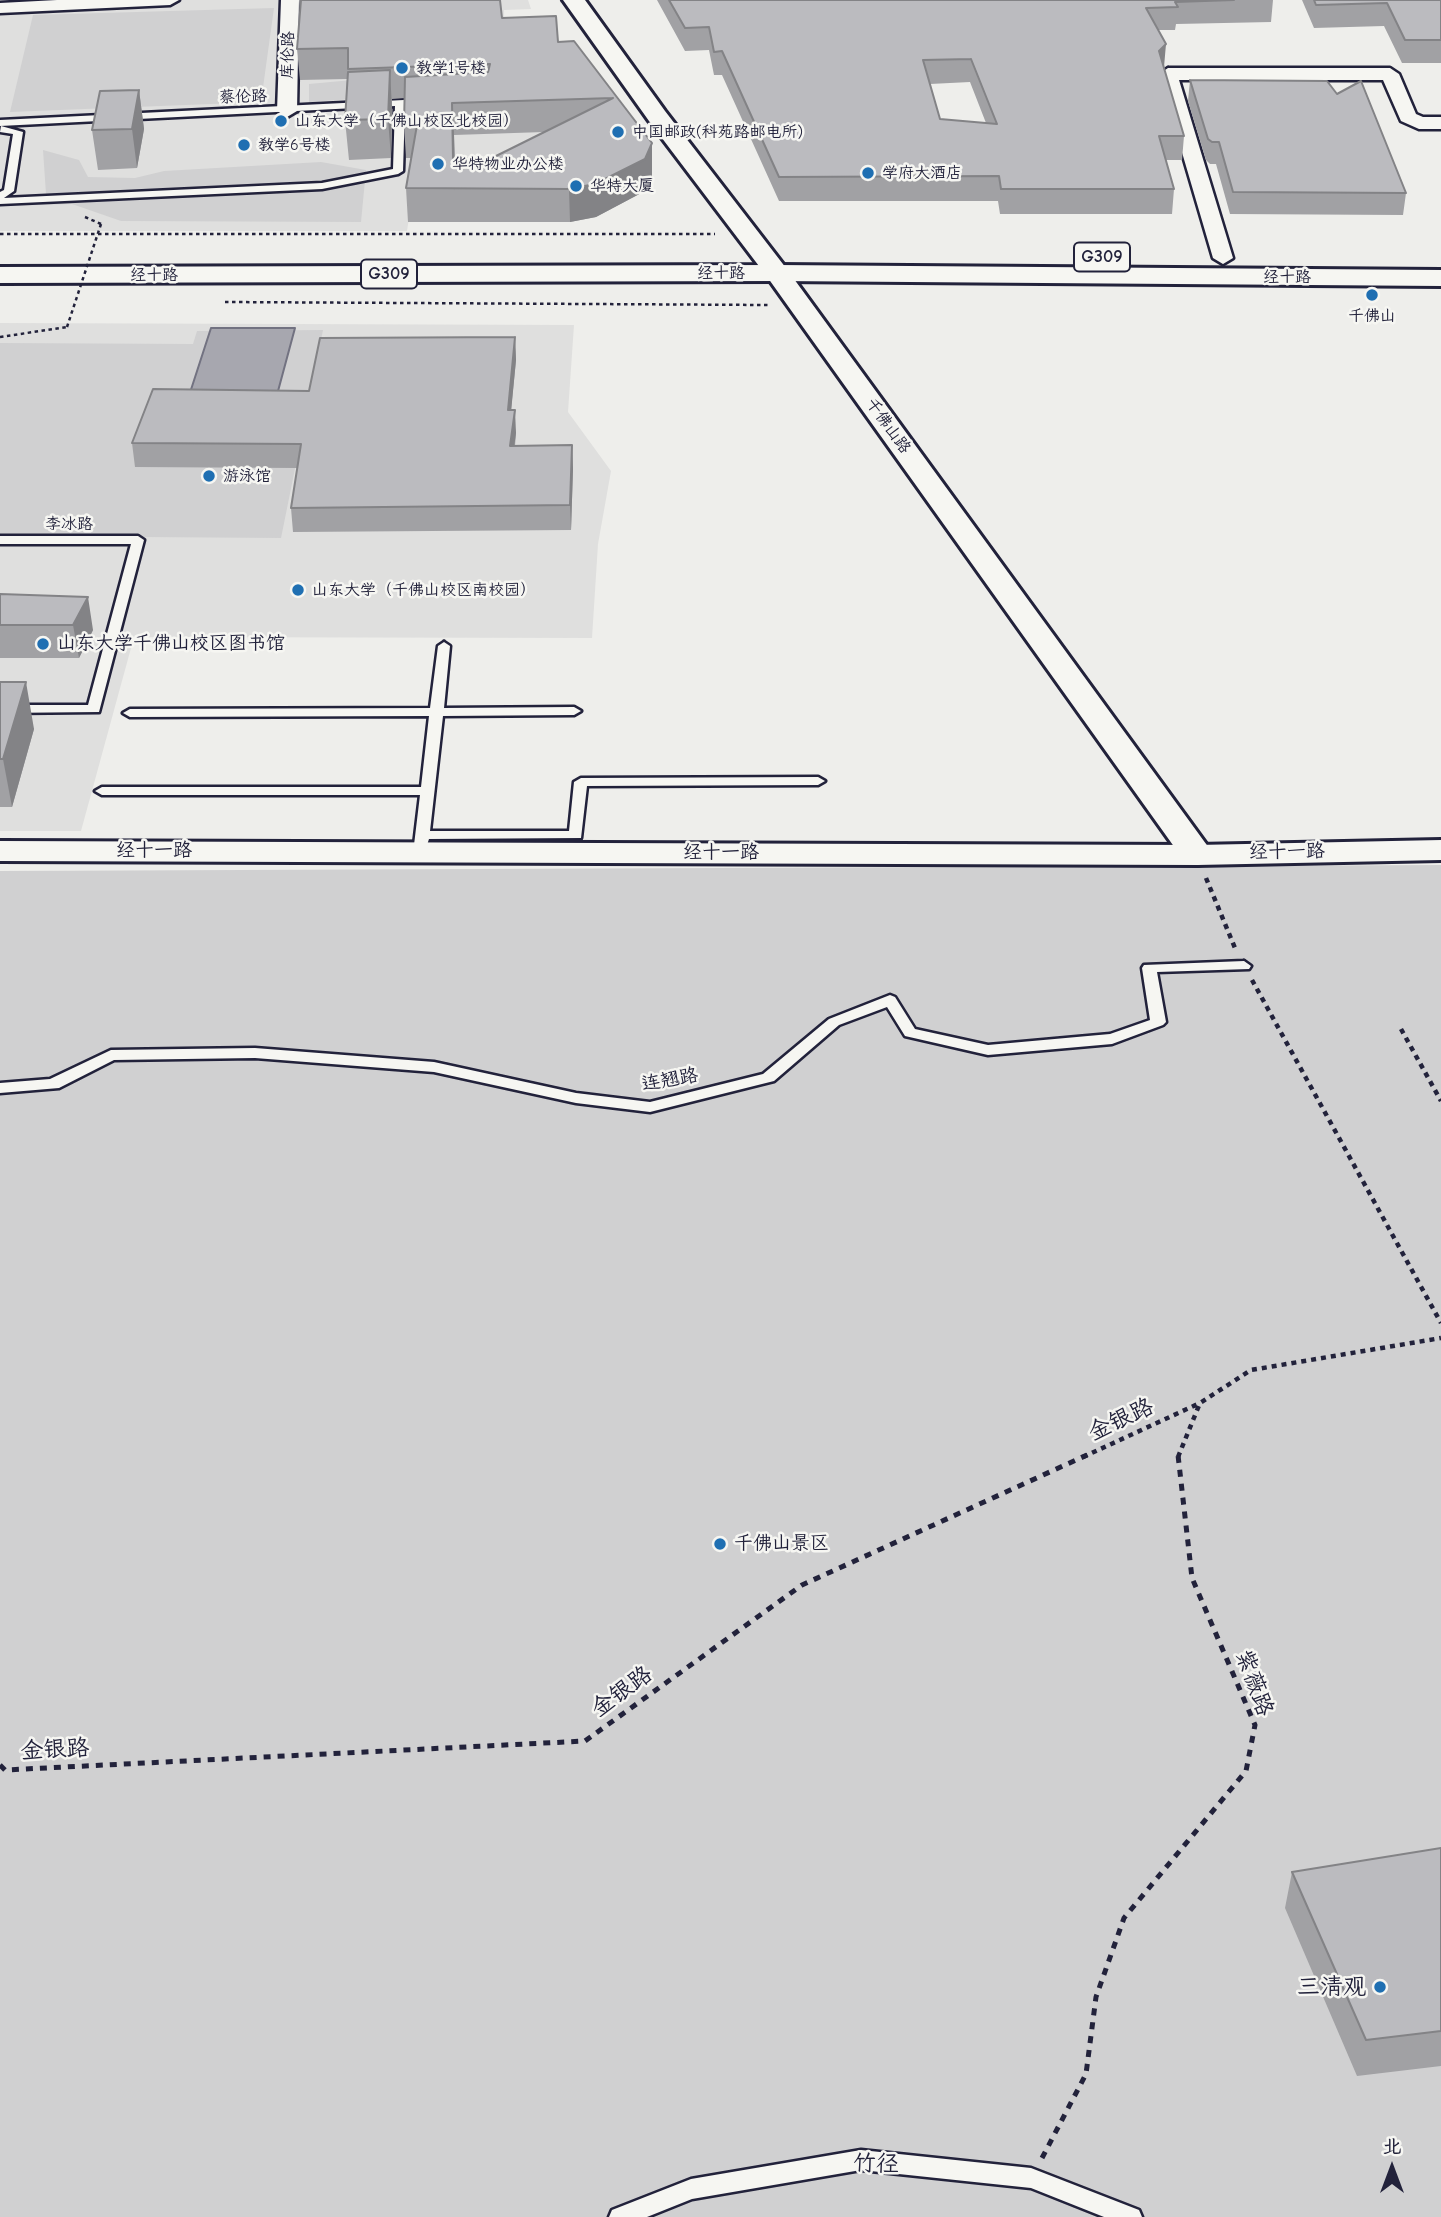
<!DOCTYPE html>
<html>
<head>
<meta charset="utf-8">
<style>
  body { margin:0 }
  #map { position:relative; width:1441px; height:2217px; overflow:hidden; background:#eeeeeb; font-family:"Comic Neue","LXGW WenKai TC",sans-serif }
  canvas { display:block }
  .north { position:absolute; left:1357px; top:2133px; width:70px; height:70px; -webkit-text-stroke:5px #f6f6f2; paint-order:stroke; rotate:0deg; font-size:19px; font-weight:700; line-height:28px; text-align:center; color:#22223b }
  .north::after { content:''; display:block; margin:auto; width:24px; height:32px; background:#22223b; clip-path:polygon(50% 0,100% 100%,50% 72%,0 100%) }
</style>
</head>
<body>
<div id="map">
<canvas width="1441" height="2217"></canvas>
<div class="north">北</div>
</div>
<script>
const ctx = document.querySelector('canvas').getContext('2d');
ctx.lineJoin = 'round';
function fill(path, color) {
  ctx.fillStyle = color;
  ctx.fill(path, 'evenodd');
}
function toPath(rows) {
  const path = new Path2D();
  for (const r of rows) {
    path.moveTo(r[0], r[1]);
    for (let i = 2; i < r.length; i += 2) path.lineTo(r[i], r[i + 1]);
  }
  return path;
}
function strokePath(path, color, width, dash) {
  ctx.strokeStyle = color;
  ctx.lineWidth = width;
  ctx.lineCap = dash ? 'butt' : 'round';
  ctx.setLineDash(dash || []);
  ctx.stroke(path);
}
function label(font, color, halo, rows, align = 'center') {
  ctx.font = font + ' "Comic Neue","LXGW WenKai TC",sans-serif';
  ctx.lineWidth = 5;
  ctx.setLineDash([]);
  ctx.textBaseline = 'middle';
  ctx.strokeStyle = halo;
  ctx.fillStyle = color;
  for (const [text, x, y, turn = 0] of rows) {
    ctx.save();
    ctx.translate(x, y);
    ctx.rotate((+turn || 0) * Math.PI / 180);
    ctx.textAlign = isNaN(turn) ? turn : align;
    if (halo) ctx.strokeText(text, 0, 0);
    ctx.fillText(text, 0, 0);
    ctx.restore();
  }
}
const built = toPath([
  [0,0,528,0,531,9,504,10,505,48,592,160,413,191,407,231,0,231],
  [0,323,574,325,568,412,611,471,598,544,592,638,134,637,81,831,0,831]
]);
const green = toPath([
  [274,8,261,102,10,112,33,15],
  [363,79,427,94,309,102,309,84],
  [43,150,79,160,88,177,135,178,164,171,321,162,366,170,361,222,121,221,72,204,7,206,46,194],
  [323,330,281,538,0,536,0,343,193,344,197,331],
  [1441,865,1441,2217,0,2217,0,871]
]);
const water = toPath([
  [211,328,295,328,274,406,186,405,211,328]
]);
const pathFar2 = toPath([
  [85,217,101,224],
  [0,234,715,234],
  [225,302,769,305],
  [0,337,67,327]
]);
const pathFar1 = toPath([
  [1206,878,1235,948],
  [1252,980,1441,1323],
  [1401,1029,1441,1101],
  [1083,1457,1200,1403],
  [1178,1457,1200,1403,1251,1370,1441,1338]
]);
const path = toPath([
  [0,1765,5,1770,585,1741,802,1585,1087,1455],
  [1042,2158,1086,2074,1096,1997,1124,1918,1246,1771,1255,1725,1192,1578,1178,1455]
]);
const service = toPath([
  [424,99,427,100,427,104,405,106,403,171,398,174,322,189,0,204,0,192,4,190,13,134,0,132,1,126,23,132,14,191,4,198,322,183,393,169,395,106,0,126,0,120,424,99],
  [0,536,138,536,144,540,99,712,0,713,0,705,88,705,131,544,0,544,0,536],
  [444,642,450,646,444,708,574,707,581,711,574,715,443,716,430,831,569,831,574,782,581,778,818,777,825,781,818,785,587,786,581,838,429,839,426,848,421,849,414,845,420,795,102,795,95,791,102,787,421,787,429,716,130,717,123,713,130,709,430,708,438,646,444,642],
  [1244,961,1251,966,1249,969,1157,972,1166,1022,1163,1025,1112,1044,988,1055,905,1036,887,1007,839,1025,774,1081,650,1112,576,1103,434,1072,255,1058,114,1060,59,1088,0,1093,0,1083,50,1079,111,1050,255,1048,434,1062,576,1093,650,1102,763,1074,829,1019,890,995,895,997,915,1029,988,1045,1110,1034,1150,1020,1142,968,1144,965,1244,961],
  [861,2150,1031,2168,1139,2210,1142,2217,1104,2217,1031,2188,861,2170,692,2199,647,2217,609,2217,612,2210,691,2179,861,2150]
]);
const minor = toPath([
  [57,0,179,0,170,5,0,13,0,3,57,0],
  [281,0,299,0,297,111,287,117,277,111,281,0],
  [1168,68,1390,68,1399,74,1416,114,1423,117,1441,117,1441,129,1419,129,1401,121,1383,80,1179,80,1233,258,1223,264,1213,258,1159,74,1168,68]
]);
const tertiary = toPath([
  [1441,840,1441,860,1197,865,0,861,0,841,1197,845,1441,840]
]);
const secondary = toPath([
  [563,0,585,0,665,111,786,268,1209,848,1214,855,1209,862,1197,865,1185,862,768,278,649,121,563,0]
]);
const trunk = toPath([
  [777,265,1441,270,1441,286,777,281,0,283,0,267,777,265]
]);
const pathBridge = toPath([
  [67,327,101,224]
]);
const wall = toPath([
  [299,0,500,0,502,18,558,42,652,143,652,176,645,191,596,217,570,222,408,222,406,188,411,158,406,158,404,125,405,98,392,99,391,158,349,160,345,120,347,79,300,80,297,49,300,14],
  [544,132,492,158,455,158,454,135],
  [657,0,1273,0,1271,22,1176,24,1175,30,1158,30,1164,68,1184,136,1182,160,1166,160,1174,189,1172,214,1000,214,998,201,779,201,722,75,714,75,709,50,685,51],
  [970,82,986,123,940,119,930,84],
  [1302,0,1441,0,1441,63,1402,63,1384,26,1314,28],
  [1190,80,1406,193,1403,215,1230,214,1216,164,1210,164,1206,160,1188,101],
  [139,90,144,129,137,168,98,170,92,130],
  [515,337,516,360,511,410,516,433,515,446,572,445,573,469,571,530,293,532,291,508,297,468,135,467,132,443,309,391],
  [0,594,93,630,79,658,0,658],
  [0,682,34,729,12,807,0,807],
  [1441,1848,1441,2066,1357,2076,1285,1908,1292,1872]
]);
const shadedWall = toPath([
  [1166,44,1164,67,1156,75,1159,51],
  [390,70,392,109,391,158,388,119],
  [139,90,144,129,137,168,132,129],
  [452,103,454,135,455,191,453,158],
  [652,143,652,176,645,191,596,217,570,222,569,189],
  [515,337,516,360,509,433,508,410],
  [515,410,516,433,511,470,510,446],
  [572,445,573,469,571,530,570,505],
  [88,597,93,630,79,658,73,625],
  [26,682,34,729,12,807,3,759]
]);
const building = toPath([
  [301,0,500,0,502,18,556,16,558,42,574,41,652,143,645,159,595,184,569,189,406,188,417,125,404,125,405,77,488,72,490,64,348,69,348,48,297,49,301,0],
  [613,98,492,158,453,158,452,103,613,98],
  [669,0,1234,0,1175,2,1178,7,1146,8,1166,44,1159,51,1184,136,1159,136,1174,189,1001,189,999,176,779,177,722,51,714,52,709,27,685,28,669,0],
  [971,59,997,124,940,119,923,60,971,59],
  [1314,0,1441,0,1441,40,1405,40,1387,3,1316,5,1314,0],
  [390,70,388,119,345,120,348,72,390,70],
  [1190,80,1327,81,1337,94,1361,81,1406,193,1233,192,1219,142,1212,142,1208,139,1190,80],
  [139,90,132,129,92,130,100,91,139,90],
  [515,337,508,410,515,410,510,446,572,445,570,505,291,508,301,444,132,443,153,389,309,391,320,338,515,337],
  [0,594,88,597,73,625,0,625,0,594],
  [0,682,26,682,3,759,0,759,0,682],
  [1441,1848,1441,2031,1366,2040,1292,1872,1441,1848]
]);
const markers = [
  [402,68,7,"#1f6fb2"],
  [281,121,7,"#1f6fb2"],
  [618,132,7,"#1f6fb2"],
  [244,145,7,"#1f6fb2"],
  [438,164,7,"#1f6fb2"],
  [868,173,7,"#1f6fb2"],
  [576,186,7,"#1f6fb2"],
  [1372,295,7,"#1f6fb2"],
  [209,476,7,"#1f6fb2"],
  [298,590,7,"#1f6fb2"],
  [43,644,7,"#1f6fb2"],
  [720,1544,7,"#1f6fb2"],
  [1380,1987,7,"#1f6fb2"]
];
const farStreetnames = [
  ["库伦路",288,55,-88],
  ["蔡伦路",243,97,-2],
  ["经十路",721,273],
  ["经十路",154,275],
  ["经十路",1287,277],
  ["千佛山路",888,426,54],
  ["李冰路",69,524]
];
const farPoinames = [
  ["教学1号楼",416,68],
  ["山东大学（千佛山校区北校园）",295,121],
  ["中国邮政(科苑路邮电所)",632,132],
  ["教学6号楼",258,145],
  ["华特物业办公楼",452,164],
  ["学府大酒店",882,173],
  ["华特大厦",590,186],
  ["千佛山",1372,316,"center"],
  ["游泳馆",223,476],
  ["山东大学（千佛山校区南校园）",312,590]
];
const shields = [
  [1102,257,56],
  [389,274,56]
];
const shieldNames = [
  ["G309",1102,257],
  ["G309",389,274]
];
const poiNames = [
  ["山东大学千佛山校区图书馆",57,644],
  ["千佛山景区",734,1544]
];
const streetNames = [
  ["经十一路",154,851],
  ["经十一路",1287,852,-1],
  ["经十一路",721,853],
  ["连翘路",670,1080,-10]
];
const nearStreetnames = [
  ["金银路",1121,1420,-25],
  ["紫薇路",1254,1683,70],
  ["金银路",622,1692,-36],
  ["金银路",55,1750,-3],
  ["竹径",876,2164,2]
];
const nearPoinames = [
  ["三清观",1366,1987]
];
fill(built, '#dfdfde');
fill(green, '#d0d0d1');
fill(water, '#a7a7af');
strokePath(water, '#727281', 2);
strokePath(service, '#22223b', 5);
strokePath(minor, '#22223b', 5);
strokePath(tertiary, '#22223b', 6);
strokePath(secondary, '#22223b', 6);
strokePath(trunk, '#22223b', 6);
strokePath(pathFar2, '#22223b', 2.5, [3.5, 3.5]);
strokePath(pathFar1, '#22223b', 4.5, [5, 5]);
strokePath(path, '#22223b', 5, [7, 7]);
fill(service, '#f6f6f2');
fill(minor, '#f6f6f2');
fill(tertiary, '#f6f6f2');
fill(secondary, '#f6f6f2');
fill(trunk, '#f6f6f2');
strokePath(pathBridge, '#22223b', 2.5, [3.5, 3.5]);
fill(wall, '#a1a1a4');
fill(shadedWall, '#838386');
fill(building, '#bbbbbf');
strokePath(building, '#838386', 2);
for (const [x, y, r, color] of markers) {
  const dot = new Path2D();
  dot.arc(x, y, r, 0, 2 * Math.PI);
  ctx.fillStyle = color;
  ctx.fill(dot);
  strokePath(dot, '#f6f6f2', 2.5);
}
label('16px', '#22223b', '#f6f6f2', farStreetnames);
label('16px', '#22223b', '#f6f6f2', farPoinames, 'left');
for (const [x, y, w] of shields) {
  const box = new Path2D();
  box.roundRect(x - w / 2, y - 14.5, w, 29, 5);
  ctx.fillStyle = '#f6f6f2';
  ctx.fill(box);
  strokePath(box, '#22223b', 2);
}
label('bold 18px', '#22223b', null, shieldNames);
label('19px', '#22223b', '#f6f6f2', poiNames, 'left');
label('19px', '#22223b', '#f6f6f2', streetNames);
label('23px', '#22223b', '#f6f6f2', nearStreetnames);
label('23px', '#22223b', '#f6f6f2', nearPoinames, 'right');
</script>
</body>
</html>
